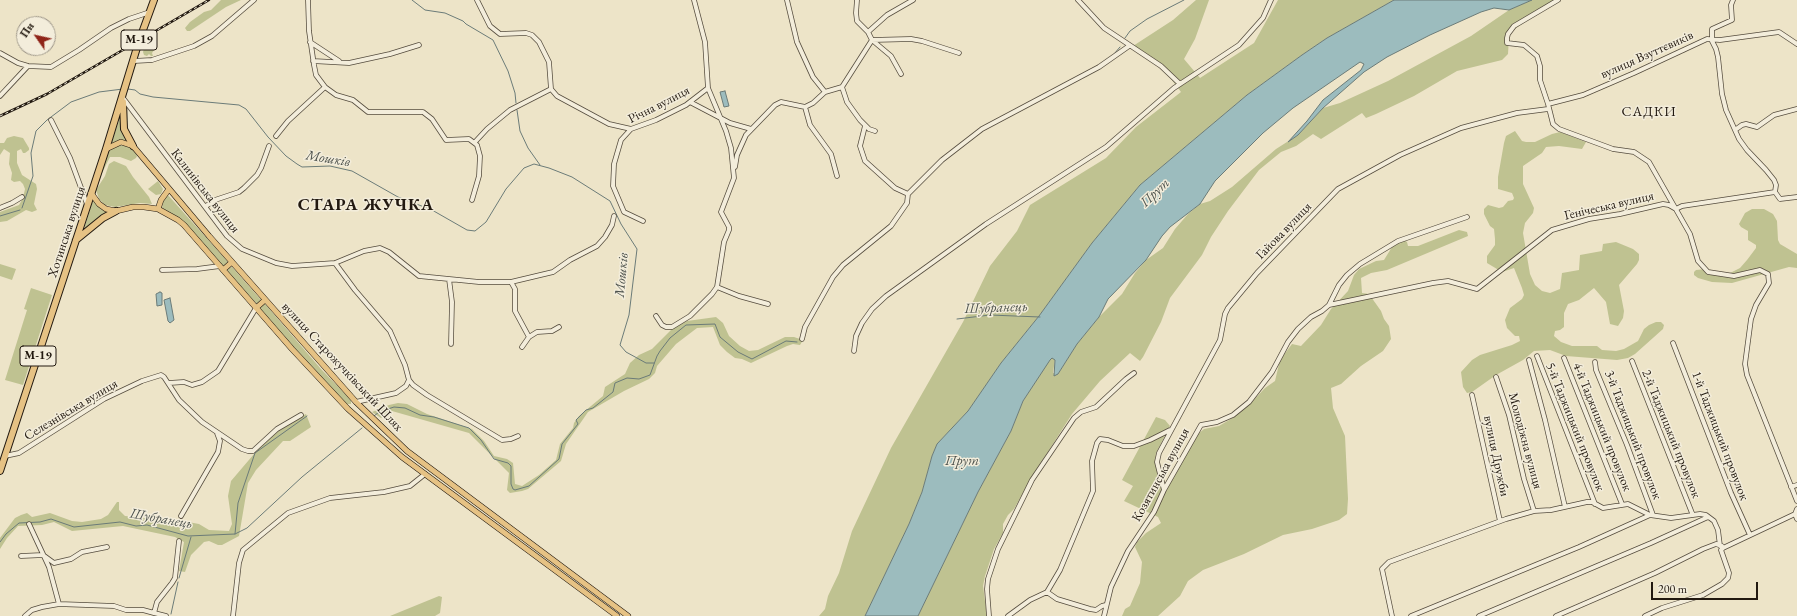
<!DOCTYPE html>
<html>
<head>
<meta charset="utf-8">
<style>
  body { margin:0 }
  #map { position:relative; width:1797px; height:616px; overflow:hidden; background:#ede4c8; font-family:"EB Garamond",serif }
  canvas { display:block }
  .north { position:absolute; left:16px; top:16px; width:40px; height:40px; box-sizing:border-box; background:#f3eddb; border:1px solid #9f988a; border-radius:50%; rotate:304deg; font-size:11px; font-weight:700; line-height:16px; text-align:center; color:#221910 }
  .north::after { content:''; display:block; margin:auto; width:14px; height:18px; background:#8f2418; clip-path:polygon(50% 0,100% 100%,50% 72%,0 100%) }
  .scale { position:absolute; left:1651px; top:582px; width:107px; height:18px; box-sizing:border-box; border:2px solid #221910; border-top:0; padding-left:5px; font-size:12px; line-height:14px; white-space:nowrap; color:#221910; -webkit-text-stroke:3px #f3eddb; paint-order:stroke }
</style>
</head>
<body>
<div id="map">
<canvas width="1797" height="616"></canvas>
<div class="north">Пн</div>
<div class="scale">200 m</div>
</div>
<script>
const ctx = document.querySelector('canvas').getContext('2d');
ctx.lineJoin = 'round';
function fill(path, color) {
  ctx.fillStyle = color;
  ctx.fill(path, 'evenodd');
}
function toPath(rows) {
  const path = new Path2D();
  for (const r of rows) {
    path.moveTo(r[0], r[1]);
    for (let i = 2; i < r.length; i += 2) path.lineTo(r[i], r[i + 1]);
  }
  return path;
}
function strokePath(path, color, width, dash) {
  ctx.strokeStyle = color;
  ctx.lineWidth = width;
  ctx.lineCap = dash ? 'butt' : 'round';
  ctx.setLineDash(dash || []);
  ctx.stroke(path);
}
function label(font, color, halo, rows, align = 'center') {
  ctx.font = font + ' "EB Garamond",serif';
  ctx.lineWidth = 3;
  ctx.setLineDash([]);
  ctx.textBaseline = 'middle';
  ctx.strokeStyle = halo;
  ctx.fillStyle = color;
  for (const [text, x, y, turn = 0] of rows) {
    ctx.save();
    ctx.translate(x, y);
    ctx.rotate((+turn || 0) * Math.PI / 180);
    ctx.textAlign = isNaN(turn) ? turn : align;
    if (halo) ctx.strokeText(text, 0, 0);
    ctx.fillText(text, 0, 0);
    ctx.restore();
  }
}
const green = toPath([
  [221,0,241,0,226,7,190,31,187,31,185,28,190,22,204,12,211,10],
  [1196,0,1209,0,1195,39,1184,59,1200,78,1254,43,1278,0,1394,0,1327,38,1302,55,1247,95,1140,185,1092,243,1039,316,1001,363,968,411,937,444,932,456,922,492,909,524,865,616,819,616,825,609,828,596,839,573,852,531,891,448,963,322,990,266,1017,231,1030,205,1106,158,1136,127,1181,92,1168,75,1133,46,1173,20],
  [1532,0,1559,0,1536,14,1512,31,1509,37,1508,54,1502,60,1457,71,1414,96,1376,114,1366,118,1362,113,1321,139,1313,134,1296,146,1281,152,1259,170,1228,211,1211,237,1202,255,1170,298,1161,322,1143,357,1140,361,1130,353,1100,381,1072,414,1032,477,1014,509,1008,515,1003,524,1003,533,994,549,985,576,983,586,987,616,918,616,978,492,1011,431,1023,401,1045,367,1050,360,1052,358,1055,359,1053,373,1058,374,1077,344,1099,317,1122,294,1135,273,1146,260,1163,248,1175,229,1188,214,1200,204,1210,201,1232,187,1276,149,1298,135,1323,108,1340,103,1388,81,1471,36,1509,10],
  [152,39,157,46,152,53,153,56,151,56,149,54,147,56,144,55,143,52,145,46,149,48,152,45,151,42],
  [121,115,124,137,127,142,111,144],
  [1515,131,1522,141,1526,142,1535,142,1552,134,1560,132,1586,142,1582,149,1559,146,1546,147,1542,153,1523,166,1523,184,1534,208,1533,213,1525,223,1523,233,1530,274,1535,285,1542,291,1550,293,1560,289,1562,273,1579,270,1580,255,1602,251,1603,244,1616,242,1633,249,1639,254,1639,260,1637,264,1619,285,1624,311,1623,318,1618,326,1610,324,1606,302,1594,288,1579,300,1568,304,1564,313,1564,327,1560,330,1555,331,1554,336,1561,342,1572,346,1597,346,1602,350,1616,351,1624,349,1638,341,1644,329,1649,325,1656,322,1661,322,1664,325,1663,329,1635,354,1628,358,1617,360,1566,356,1550,350,1534,351,1523,360,1496,375,1472,392,1467,393,1463,387,1461,372,1472,360,1480,355,1512,345,1520,341,1519,336,1515,336,1507,328,1505,320,1510,308,1522,299,1524,295,1522,288,1514,268,1502,272,1487,263,1487,256,1495,245,1495,239,1494,229,1490,226,1484,214,1484,209,1488,205,1499,208,1503,207,1508,201,1513,200,1514,198,1512,193,1498,189,1498,177,1504,143,1506,136],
  [14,136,23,138,29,148,29,150,25,153,23,153,21,149,17,151,17,163,22,175,36,184,37,189,34,204,37,210,32,212,26,210,7,221,0,222,0,212,19,205,23,198,25,189,23,184,20,181,14,182,11,180,12,173,9,164,10,153,4,149,0,155,0,143,4,143,7,138],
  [124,145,130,147,135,152,137,156,136,158,131,161,120,157,110,157,102,173,101,173,109,151,116,146],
  [114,161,126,166,133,177,149,197,152,204,140,203,115,207,105,205,99,199,96,190,105,176,109,164],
  [158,181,163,189,161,194,156,195,148,189],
  [167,194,228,262,225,266,222,266,177,218,162,209,163,201],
  [93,200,101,209,109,212,84,229],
  [1752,209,1764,209,1773,214,1777,221,1778,240,1780,244,1797,254,1797,268,1789,267,1732,283,1712,282,1698,278,1694,275,1694,272,1696,270,1706,269,1718,273,1730,273,1740,268,1747,260,1756,248,1756,245,1748,240,1748,231,1741,227,1739,224,1745,213],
  [1459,230,1467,232,1468,236,1387,270,1371,273,1361,278,1362,293,1369,294,1381,311,1384,319,1389,326,1391,339,1383,351,1361,366,1341,384,1331,388,1333,408,1345,436,1348,499,1347,514,1339,520,1312,529,1283,535,1244,554,1203,570,1188,581,1180,596,1158,616,1122,616,1125,609,1130,606,1140,583,1142,562,1135,547,1137,542,1146,533,1161,523,1158,517,1124,501,1133,486,1122,480,1156,417,1165,420,1170,426,1156,453,1155,462,1166,489,1198,434,1204,429,1219,426,1234,417,1250,404,1265,388,1275,381,1280,360,1292,344,1301,346,1321,325,1331,309,1348,291,1354,275,1359,269,1376,261,1384,260,1392,247,1404,240,1407,242,1408,246,1418,246],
  [0,264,16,269,12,280,0,276],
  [232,267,261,300,257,304,227,272,229,268],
  [31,288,52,295,23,385,5,380,27,310,24,309],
  [263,304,265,304,321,369,351,400,351,404,346,404,328,386,259,309],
  [716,317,723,323,729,336,740,346,749,351,758,350,785,337,794,337,803,340,800,345,793,344,787,346,751,363,742,359,735,358,727,352,720,345,713,327,697,328,676,344,657,366,655,373,649,379,624,391,588,412,566,444,561,461,528,489,522,491,510,493,507,490,509,473,469,433,392,411,381,418,372,412,389,405,398,403,407,404,427,414,472,429,484,441,494,456,507,459,513,463,515,484,522,486,539,475,556,460,560,444,573,428,574,423,579,416,603,396,605,387,625,374,630,363,639,355,652,349,675,326,687,321],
  [306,414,311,427,290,441,283,441,256,470,248,483,239,536,222,545,218,545,209,541,204,542,191,555,185,572,179,571,184,542,175,537,123,526,72,531,54,522,42,525,18,526,7,538,0,549,0,538,15,518,21,515,27,513,32,517,50,513,72,521,82,522,101,519,108,515,117,502,119,502,119,510,125,516,148,518,175,525,177,520,199,524,209,530,229,531,232,524,228,496,231,481,254,454,271,436,288,423],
  [439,596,442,597,440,613,435,616,390,616]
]);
const water = toPath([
  [1394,0,1532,0,1509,10,1494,8,1481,12,1430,35,1387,57,1364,72,1323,108,1298,135,1288,142,1307,121,1323,100,1361,70,1364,64,1360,62,1293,108,1263,133,1215,181,1200,204,1170,227,1162,236,1146,260,1108,299,1099,317,1077,344,1058,374,1054,376,1055,360,1052,358,1050,360,1023,401,1011,431,978,492,918,616,865,616,909,524,922,492,932,456,937,444,968,411,1001,363,1039,316,1092,243,1140,185,1247,95,1302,55,1327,38,1394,0],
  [725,91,729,106,724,107,720,92,725,91],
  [160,292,162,293,162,305,157,306,156,294,160,292],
  [170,298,174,320,170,323,168,321,164,300,170,298]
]);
const stream = toPath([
  [412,0,425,10,445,13,463,21,466,24,493,40,508,71,515,93,516,103],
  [1125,38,1130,31,1147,19,1184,0],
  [1114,54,1120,47],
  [128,89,135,90,140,94,153,97,239,105,246,109,268,137,286,156,297,164,302,167,330,166,352,171,398,197,432,210,467,230,475,231,486,222,506,189,524,168,534,164,549,168,572,177,610,201,621,224,637,249,629,315,620,345,626,352,637,358,646,363,654,363],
  [517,110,520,131,528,148,540,165],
  [22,208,33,176,31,153,36,131,47,120,71,102,99,92,123,89],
  [0,216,20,210],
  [957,319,990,315,1040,317],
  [374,416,379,412,394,407,405,408,420,415,434,417,469,428,481,440,494,459,508,463,511,466,511,484,513,489,515,490,529,486,559,459,562,444,578,424,576,420,586,410,593,408,613,392,615,383,627,378,639,379,650,375,657,356,660,351,670,338,686,325,715,324,720,337,738,352,752,359,786,341,797,342],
  [235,534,238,503,255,453,307,416],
  [0,542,6,534,19,523,40,522,51,519,74,527,120,522,136,526,147,525,188,536,235,534,247,528,302,477,362,428],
  [179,578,191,537],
  [171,614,178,582]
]);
const minor = toPath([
  [308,0,309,31,314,65,316,75,325,87],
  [477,0,490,26,500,34,526,33,532,35,539,42,549,62,551,89,557,96,609,124,631,129],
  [787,0,797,42,813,77,825,92,842,87],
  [857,0,856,13,857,21,868,32],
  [1078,0,1104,28,1161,66,1180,84],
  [872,40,911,39,922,41,959,53],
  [872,40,891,56,901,74],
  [1712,41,1716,49,1718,57,1722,94,1726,110,1739,139,1747,150,1766,170,1774,180,1776,185,1775,192],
  [1712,41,1712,29,1732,20,1731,5,1733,0],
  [310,42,339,61],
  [1797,44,1779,32,1720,40,1707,39,1634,73,1583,95,1548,104,1553,124,1559,129,1613,149,1634,152,1649,162,1690,234,1698,261,1708,272,1734,276,1760,270,1768,274,1769,283,1756,305,1751,319,1745,364,1747,375,1797,501],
  [0,53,18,63,28,66,51,67,79,50,111,28,129,19,150,12],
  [134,61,152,60,194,46,212,36,254,0],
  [313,61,349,63,390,54,419,45],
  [0,96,28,66],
  [123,98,227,236,242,249,276,263,292,266,335,263,364,251,380,248,389,252,419,276,479,282,511,282,553,272,570,260,597,246,605,237,612,225,614,216],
  [690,102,730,123,751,129],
  [1548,104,1540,80,1540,66,1537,56,1524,45,1507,43,1507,38,1508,34,1514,26,1558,0],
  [805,107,810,125,831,154,837,176],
  [51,120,70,158,87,204],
  [865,126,860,146,865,161,895,188,908,194],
  [1735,130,1742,125,1746,124,1757,127,1774,115,1797,109],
  [875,131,869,129,860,120,847,102,842,87,872,40,868,32,887,15,913,0],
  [276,136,288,121,325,87,336,95,353,100,368,112,423,112,432,119,446,140,469,139,477,145,480,156,479,176,472,200],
  [475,142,487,129,510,110,551,89],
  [735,167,737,155,746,135,775,105,781,102,805,107,813,103,825,92],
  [206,206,215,200,239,192,244,188,257,175,261,168,269,146],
  [0,208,12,203,22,197],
  [643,221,624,212,613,186,614,164,621,140,631,129,656,120,686,105,708,88],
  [335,263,355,290,390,331,405,365,409,380],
  [162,270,197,269,220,266],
  [449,279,452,302,451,344],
  [511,282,515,289,515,311,529,337,537,332,552,331,559,327],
  [717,287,739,296,768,304],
  [1329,305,1433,283,1448,281,1477,289,1552,230,1589,219,1620,214,1663,204,1669,205,1676,209,1682,206,1775,192,1780,199,1797,197],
  [656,316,662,325,666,327,672,327,690,316,712,294,717,287,724,242,729,230,729,227,721,212,734,178,731,148,726,131,708,88,705,42,694,0],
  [802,339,805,327,833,277,843,265,891,226,907,203,908,194,942,160,982,129,1099,67,1129,46],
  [1673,343,1731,493,1750,535],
  [522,347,529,337],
  [854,351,856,336,862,323,872,309,886,296,986,224,1106,147,1174,88,1239,45,1263,18,1271,0],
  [1537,356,1595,504],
  [1564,358,1622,504],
  [1529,360,1545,420,1565,507],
  [1632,361,1692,513],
  [1595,362,1596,370,1627,445,1653,515],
  [1496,377,1509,415,1524,479,1534,511],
  [169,383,184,382,192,385,202,382,218,371,256,308],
  [1472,395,1500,521],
  [356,402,396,393,406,386,409,380,413,385,427,395,502,440,511,439,518,436],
  [5,456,19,453,104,399,142,381,161,375,164,377,179,400,202,422,242,449,248,451,253,451,277,429,301,415],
  [1791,487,1797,485],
  [1164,490,1157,462,1159,453,1220,340,1225,314,1228,308,1257,273,1338,189,1400,155,1461,128,1517,113,1548,109],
  [1797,509,1795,514,1797,519],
  [181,516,218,452,220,441,217,433],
  [29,524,49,567,59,604],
  [21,556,43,555,54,563,71,559,82,552,107,547],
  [1047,592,1057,599,1090,609,1096,610,1102,606,1106,605],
  [154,613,166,616],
  [25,616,32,610,42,607,59,604,114,606,126,610,143,610,154,613,157,602,172,583,175,578,179,541],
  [233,616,239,563,243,550,288,513,330,498,384,492,410,486,425,474],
  [989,616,987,589,988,579,998,549,1032,480,1074,418,1081,412,1096,407,1126,379,1134,373],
  [1008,616,1030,600,1047,592,1060,570,1093,491,1092,461,1097,443,1100,439,1108,440,1123,446,1134,446,1150,440,1170,430],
  [1104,616,1111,587,1128,551,1154,512,1164,490,1201,425,1217,422,1233,415,1249,402,1272,372,1288,342,1298,329,1311,317,1322,311,1329,305,1339,285,1347,275,1360,264,1398,241,1467,217],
  [1392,616,1382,569,1389,562,1506,519,1534,511,1551,510,1587,502,1592,502,1603,508,1628,504,1650,515,1671,518,1700,514,1706,515,1714,521,1718,530,1720,546],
  [1411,616,1579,547,1650,515],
  [1479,616,1651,543,1708,517],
  [1556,616,1655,573,1703,549,1716,544,1722,546],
  [1645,616,1662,608,1703,595,1722,584,1728,578,1729,573,1721,550,1723,548,1795,514]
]);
const major = toPath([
  [106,149,121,142,133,146,209,236,356,402,407,451,628,616],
  [91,193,99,204,106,209,116,211,133,207,144,207,158,209,178,220,184,225,292,349,348,409,402,457,617,616],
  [158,209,161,200,169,189],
  [223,270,232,262],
  [256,308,265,300]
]);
const highway = toPath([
  [123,102,124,129,133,146],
  [76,240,103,218,116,211],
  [0,471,106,149,139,41,154,0]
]);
const rail = toPath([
  [0,116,47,94,209,0]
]);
const shields = [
  [139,40,36],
  [38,356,36]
];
const shieldNames = [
  ["М-19",139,40],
  ["М-19",38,356]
];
const streetNames = [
  ["вулиця Взуттєвиків",1647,55,-24],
  ["Річна вулиця",659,105,-27],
  ["Калинівська вулиця",205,191,52],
  ["Генічеська вулиця",1609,206,-13],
  ["Гайова вулиця",1284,231,-46],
  ["Хотинська вулиця",67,232,-72],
  ["вулиця Старожучківський Шлях",342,367,47],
  ["Селезнівська вулиця",71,410,-31],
  ["5-й Таджицький провулок",1575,427,68],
  ["4-й Таджицький провулок",1602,427,68],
  ["2-й Таджицький провулок",1671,434,68],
  ["3-й Таджицький провулок",1633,435,69],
  ["1-й Таджицький провулок",1720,436,69],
  ["Молодіжна вулиця",1525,441,75],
  ["вулиця Дружби",1496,456,78],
  ["Козятинська вулиця",1161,475,-61]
];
const neighbourhoodNames = [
  ["САДКИ",1649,112]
];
const waterNames = [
  ["Мошків",328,159,9],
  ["Прут",1155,193,-44],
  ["Мошків",622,275,-85],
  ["Шубранець",996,308,-2],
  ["Прут",962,461],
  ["Шубранець",161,519,10]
];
const districtNames = [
  ["СТАРА ЖУЧКА",366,205]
];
fill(green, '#bfc291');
fill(water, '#9cbcbe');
strokePath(water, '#6b7b78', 1);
strokePath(stream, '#6b7b78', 1);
strokePath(minor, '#554c3e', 5.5);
strokePath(major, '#221910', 6);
strokePath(highway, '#221910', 8);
strokePath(minor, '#f3eddb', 4);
strokePath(major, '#e6c284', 5);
strokePath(highway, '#e6c284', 6);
strokePath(rail, '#221910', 2.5);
strokePath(rail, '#f3eddb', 1, [3]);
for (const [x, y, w] of shields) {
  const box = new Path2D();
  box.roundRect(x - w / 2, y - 10, w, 20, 3);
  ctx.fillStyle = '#f3eddb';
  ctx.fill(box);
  strokePath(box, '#221910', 1);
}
label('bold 12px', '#221910', null, shieldNames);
label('13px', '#221910', '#f3eddb', streetNames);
ctx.letterSpacing = '1px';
label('14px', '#221910', '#f3eddb', neighbourhoodNames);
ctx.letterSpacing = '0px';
label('italic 14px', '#4d524d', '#f3eddb', waterNames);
ctx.letterSpacing = '1px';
label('bold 17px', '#221910', '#f3eddb', districtNames);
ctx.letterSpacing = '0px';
</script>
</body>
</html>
